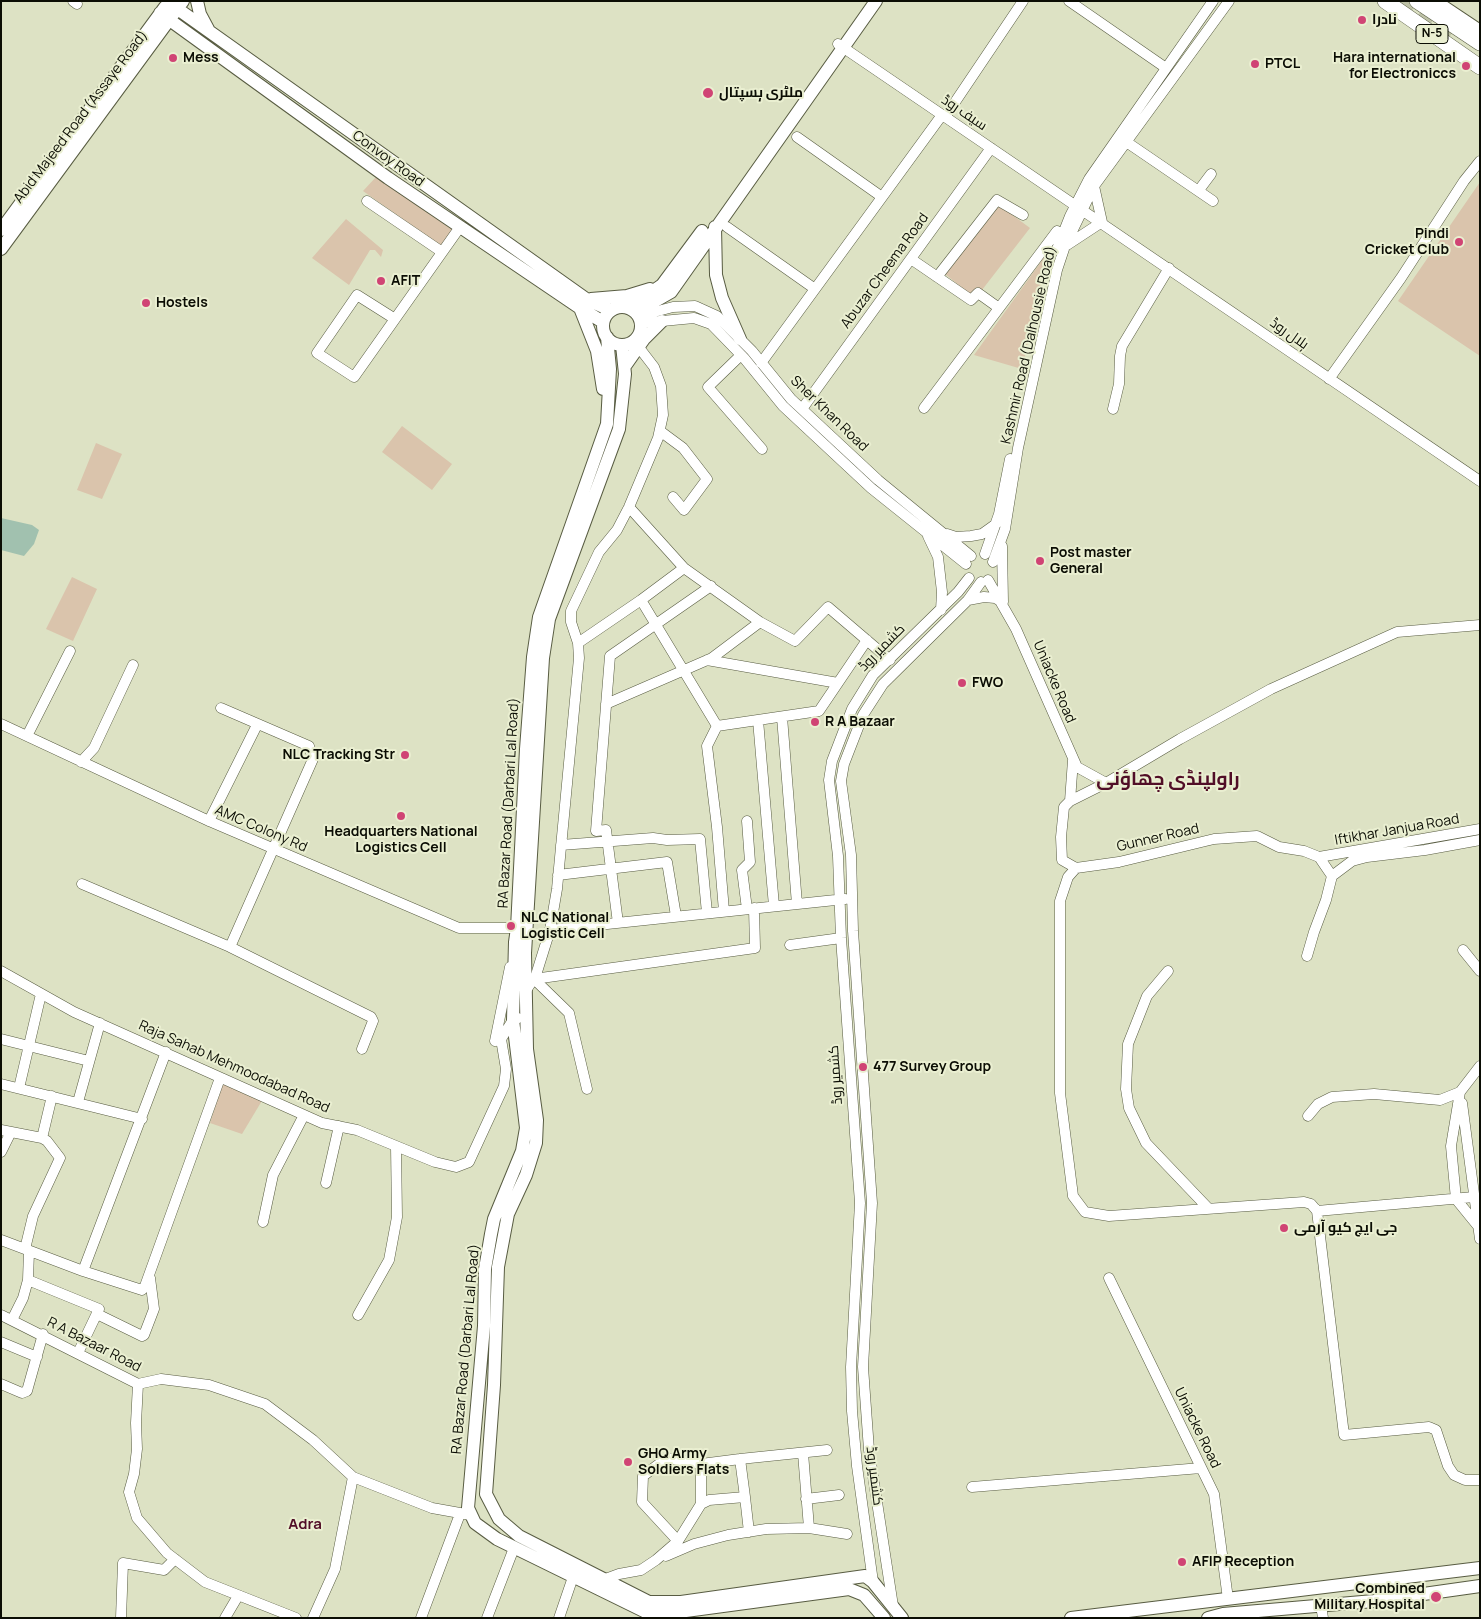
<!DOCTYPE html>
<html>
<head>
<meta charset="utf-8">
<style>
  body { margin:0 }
  #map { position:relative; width:1481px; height:1619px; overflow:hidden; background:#dde2c4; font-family:Manrope,sans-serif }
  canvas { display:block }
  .frame { position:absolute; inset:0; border:2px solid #0b0d04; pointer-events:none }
</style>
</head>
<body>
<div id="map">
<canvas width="1481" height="1619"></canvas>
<div class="frame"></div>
</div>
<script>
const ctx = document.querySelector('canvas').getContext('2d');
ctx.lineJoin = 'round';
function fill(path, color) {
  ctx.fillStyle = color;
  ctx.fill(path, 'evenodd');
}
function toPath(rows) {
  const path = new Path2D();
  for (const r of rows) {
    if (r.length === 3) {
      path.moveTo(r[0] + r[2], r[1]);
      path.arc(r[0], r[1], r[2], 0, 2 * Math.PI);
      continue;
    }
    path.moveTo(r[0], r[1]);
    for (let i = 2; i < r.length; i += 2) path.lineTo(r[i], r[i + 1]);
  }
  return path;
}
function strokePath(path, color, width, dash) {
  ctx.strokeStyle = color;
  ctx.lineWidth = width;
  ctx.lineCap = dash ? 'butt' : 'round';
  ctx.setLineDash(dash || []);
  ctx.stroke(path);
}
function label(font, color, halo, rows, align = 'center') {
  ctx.font = font + ' Manrope,Cairo,sans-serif';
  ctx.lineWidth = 4;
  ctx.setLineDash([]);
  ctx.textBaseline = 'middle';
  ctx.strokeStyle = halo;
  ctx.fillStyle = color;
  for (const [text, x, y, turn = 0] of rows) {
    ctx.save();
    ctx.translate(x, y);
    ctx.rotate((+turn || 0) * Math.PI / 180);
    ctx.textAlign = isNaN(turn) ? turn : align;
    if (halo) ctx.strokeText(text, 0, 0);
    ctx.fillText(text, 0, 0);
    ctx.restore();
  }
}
const green = toPath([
  [376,177,456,230,445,249,363,191],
  [1480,182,1480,356,1398,301],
  [999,205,1030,228,982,290,977,287,971,295,945,274],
  [346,219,383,250,381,257,375,250,370,250,349,285,312,258],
  [1048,252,1022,369,974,355],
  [402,426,452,464,432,490,382,452],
  [96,443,122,454,102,499,77,490],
  [72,577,97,589,73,641,46,629],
  [223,1082,263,1099,242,1134,210,1123]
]);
const water = toPath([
  [1,518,32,525,39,530,34,544,24,556,1,550]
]);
const highwayTunnel = toPath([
  [1400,1,1450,38]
]);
const minor = toPath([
  [73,1,77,4],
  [1069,1,1166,68],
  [838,44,1480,481],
  [945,117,1023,1],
  [797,137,882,197],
  [1125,141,1213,201],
  [1199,190,1211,174],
  [367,201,442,252],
  [727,227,815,289],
  [1067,245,1102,222,1094,186],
  [1057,249,1070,216,1089,179,1213,1],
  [911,259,971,300,978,293,999,308],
  [937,277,997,200,1023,215],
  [639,316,673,307,695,306,717,316,752,351,791,399,878,480,971,556],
  [395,319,357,295,317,353,354,377,460,227],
  [641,323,694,318,711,324,744,358,783,406,871,488,966,564],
  [741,355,708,387,762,449],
  [761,363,942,115],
  [1329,379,1401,278,1464,181,1480,161],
  [924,408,1057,231],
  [802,409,991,148],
  [1113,409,1119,384,1120,356,1122,346,1169,268],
  [660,431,683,448,707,479,684,510,673,497],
  [629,507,684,568,760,622,795,641,828,607,890,660],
  [947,534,956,537,971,536,982,534,996,524],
  [928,536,938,557,942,592,941,610],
  [1002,546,1003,602],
  [985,554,999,514,1010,459],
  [993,562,1005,529,1018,448,1057,270,1065,246,1094,186,1229,1],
  [988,580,1016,629,1077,767,1106,783],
  [641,600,717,726,819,711,867,640],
  [968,600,984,597,995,598,1002,602],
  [1480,625,1397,632,1271,689,1180,739,1106,783,1070,801,1064,807,1061,837,1062,860,1076,868,1119,862,1214,839,1257,836,1279,847,1304,851,1319,857,1480,829],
  [578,643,641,600,684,568],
  [707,660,838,683],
  [606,704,712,658,760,622],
  [221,708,309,746,313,759,230,947],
  [782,717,797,904],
  [758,720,774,906],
  [1,724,209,821,459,928,517,928],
  [717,726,707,746,717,827,724,911],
  [27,736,70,651],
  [81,762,94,748,133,665],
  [1070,801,1073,760],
  [209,821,257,725],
  [747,821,750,862,742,870,747,909],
  [561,845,653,838,667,840,700,839,707,913],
  [1076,868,1068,877,1060,901,1060,1093,1073,1196,1085,1212,1109,1216,1304,1202,1311,1204,1317,1211,1344,1435,1429,1427,1436,1430,1448,1466,1454,1475,1465,1480,1480,1480],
  [558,875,667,862,676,916],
  [1332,876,1352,861,1367,857,1425,850,1480,840],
  [82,884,230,947,371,1017,373,1021,362,1049],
  [618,923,606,830,596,831,610,656,711,586],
  [550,930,557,889,579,658,578,643,571,622,571,611,599,552,617,530,629,507,658,438,663,415,661,386,654,367,634,341],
  [790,945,841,938],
  [1463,950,1480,971],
  [1307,956,1314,932,1326,900,1332,876,1319,857],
  [1,971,74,1012,322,1123,357,1130,435,1162,456,1167,469,1162,504,1086,506,1069,501,1039,513,1020,518,1018],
  [1168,971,1147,996,1128,1044,1126,1089,1129,1108,1146,1143,1208,1208],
  [534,979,755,948,754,908],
  [534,979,569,1013,587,1089],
  [525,992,536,975,550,930,845,899],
  [1,1039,89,1061],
  [495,1041,510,967],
  [1,1084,142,1119],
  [19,1088,41,994],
  [78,1102,100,1023],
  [1462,1103,1480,1239],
  [1308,1116,1318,1104,1332,1097,1374,1094,1440,1100,1460,1092],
  [1,1130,42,1138,47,1141,60,1158,33,1216,25,1249],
  [42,1138,52,1096],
  [1,1152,11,1132],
  [326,1183,339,1126],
  [1317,1211,1474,1197],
  [263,1222,273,1175,304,1115],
  [1478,1226,1456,1199,1451,1146,1460,1092,1480,1066],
  [1,1240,83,1271,142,1290,145,1286,220,1078],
  [83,1271,166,1052],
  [1109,1278,1214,1494,1228,1599],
  [28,1280,99,1309,78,1353],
  [97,1314,142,1336,144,1335,154,1309,150,1278],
  [1,1315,138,1384,161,1379,209,1385,265,1404,313,1440,353,1477,432,1508,471,1515],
  [358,1315,389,1260,397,1217,396,1146],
  [12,1320,23,1298,28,1280,29,1251],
  [1,1342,37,1357],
  [1,1384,22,1393,27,1391,43,1334],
  [138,1384,136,1423,137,1449,134,1474,129,1492,137,1518,167,1553,205,1582,296,1618],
  [803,1453,809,1528,847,1534],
  [972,1487,1201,1468],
  [745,1497,749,1532],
  [806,1499,839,1495],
  [701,1504,701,1464,740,1459],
  [678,1541,642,1502,643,1476,667,1458,701,1464],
  [666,1556,694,1544,728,1535,766,1529,809,1528],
  [603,1580,619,1574,641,1570,656,1560,678,1541,701,1504,709,1500,745,1497,740,1459,827,1450],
  [873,1582,857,1466,852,1411,851,1367,860,1203,841,938,838,856,829,780,832,761,852,709,873,675,958,592,969,578],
  [1321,1605,1323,1618],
  [893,1606,869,1450,863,1367,872,1203,853,931,851,855,841,781,844,764,863,715,883,684,968,600,981,582],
  [121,1618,123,1563,164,1570,175,1559],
  [225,1618,238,1596],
  [313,1618,335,1569,353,1477],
  [421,1618,460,1514],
  [487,1618,514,1548],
  [559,1618,573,1577]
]);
const major = toPath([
  [197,1,200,14,208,29],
  [1435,1,1480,31],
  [168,2,586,299,610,310],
  [160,13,388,178,580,308,603,322],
  [715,227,716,275,722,298,740,339],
  [1,230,165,7],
  [1,249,183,1],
  [591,299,627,296,650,289],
  [633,305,662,285,702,231],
  [622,326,19],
  [580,308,597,351,603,389],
  [636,312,671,292,876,1],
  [607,337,610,369,607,424,539,617,533,657,526,749,517,928,515,942,513,1020,526,1128,522,1151,494,1219,491,1234,485,1269,484,1326,468,1508,475,1523,497,1539,648,1613,664,1614,849,1589,864,1595,884,1618],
  [622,345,625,374,619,429,549,619,543,658,525,953,527,1049,537,1120,536,1143,526,1175,508,1214,498,1267,494,1385,486,1494,499,1519,519,1536,649,1602,681,1602,865,1576,873,1582,902,1618],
  [625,366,644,339,662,321],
  [1071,1618,1480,1568],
  [1208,1618,1223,1614,1374,1601,1480,1586]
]);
const highway = toPath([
  [1385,1,1480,67],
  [1417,1,1480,43]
]);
const markers = [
  [1362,20,5,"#d04474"],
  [173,58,5,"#d04474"],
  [1255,64,5,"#d04474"],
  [1466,66,5,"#d04474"],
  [708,93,6,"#d04474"],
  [1459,242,5,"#d04474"],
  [381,281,5,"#d04474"],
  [146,303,5,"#d04474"],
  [1040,561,5,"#d04474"],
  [962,683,5,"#d04474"],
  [815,722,5,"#d04474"],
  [405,755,5,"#d04474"],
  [401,816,5,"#d04474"],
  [511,926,5,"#d04474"],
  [863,1067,5,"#d04474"],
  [1284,1228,5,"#d04474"],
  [628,1462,5,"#d04474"],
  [1182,1562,5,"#d04474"],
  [1436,1597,6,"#d04474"]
];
const shields = [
  [1432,34,32]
];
const shieldNames = [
  ["N-5",1432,34]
];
const poiNames = [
  ["نادرا",1372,20],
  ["Mess",183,58],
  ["Hara international",1456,58,"right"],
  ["for Electroniccs",1456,74,"right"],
  ["PTCL",1265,64],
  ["ملٹری ہسپتال",719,93],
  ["Pindi",1449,234,"right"],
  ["Cricket Club",1449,250,"right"],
  ["AFIT",391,281],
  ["Hostels",156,303],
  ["Post master",1050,553],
  ["General",1050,569],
  ["FWO",972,683],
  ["R A Bazaar",825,722],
  ["NLC Tracking Str",395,755,"right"],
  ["Headquarters National",401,832,"center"],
  ["Logistics Cell",401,848,"center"],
  ["NLC National",521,918],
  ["Logistic Cell",521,934],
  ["477 Survey Group",873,1067],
  ["جی ایچ کیو آرمی",1294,1228],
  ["GHQ Army",638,1454],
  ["Soldiers Flats",638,1470],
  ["AFIP Reception",1192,1562],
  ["Combined",1425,1589,"right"],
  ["Military Hospital",1425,1605,"right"]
];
const streetNames = [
  ["سیف روڈ",964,113,34],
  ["Abid Majeed Road (Assaye Road)",81,117,-53],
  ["Convoy Road",388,159,36],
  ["Abuzar Cheema Road",885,271,-54],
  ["ہلال روڈ",1289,334,35],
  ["Kashmir Road (Dalhousie Road)",1029,345,-77],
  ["Sher Khan Road",829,414,44],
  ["کشمیر روڈ",882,648,-46],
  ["Uniacke Road",1054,682,67],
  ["RA Bazar Road (Darbari Lal Road)",509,803,-87],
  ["AMC Colony Rd",261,829,23],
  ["Iftikhar Janjua Road",1397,830,-10],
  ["Gunner Road",1158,838,-13],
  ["Raja Sahab Mehmoodabad Road",234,1067,24],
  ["کشمیر روڈ",836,1075,-94],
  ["R A Bazaar Road",94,1345,27],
  ["RA Bazar Road (Darbari Lal Road)",466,1349,-85],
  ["Uniacke Road",1197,1428,64],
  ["کشمیر روڈ",874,1476,83]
];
const neighbourhoodNames = [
  ["Adra",305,1525]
];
const districtNames = [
  ["راولپنڈی چھاؤنی",1168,780]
];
fill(green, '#dac4ac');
fill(water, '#a1c1af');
strokePath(highwayTunnel, '#bec2a7', 15, [15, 8]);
strokePath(minor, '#585c42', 11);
strokePath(major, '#585c42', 14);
strokePath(highway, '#585c42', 16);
strokePath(minor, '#fff', 10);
strokePath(major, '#fff', 12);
strokePath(highway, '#fff', 15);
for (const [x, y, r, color] of markers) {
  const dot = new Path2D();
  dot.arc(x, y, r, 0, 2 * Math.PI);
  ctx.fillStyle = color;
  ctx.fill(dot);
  strokePath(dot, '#eaefd1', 2);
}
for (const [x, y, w] of shields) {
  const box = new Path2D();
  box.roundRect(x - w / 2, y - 9.5, w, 19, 4);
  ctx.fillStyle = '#eaefd1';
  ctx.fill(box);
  strokePath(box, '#0b0d04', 1);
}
label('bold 12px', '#0b0d04', null, shieldNames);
label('bold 14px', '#0b0d04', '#eaefd1', poiNames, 'left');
label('14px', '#0b0d04', '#eaefd1', streetNames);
label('bold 15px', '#510e27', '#eaefd1', neighbourhoodNames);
label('bold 19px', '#510e27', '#eaefd1', districtNames);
</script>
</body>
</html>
